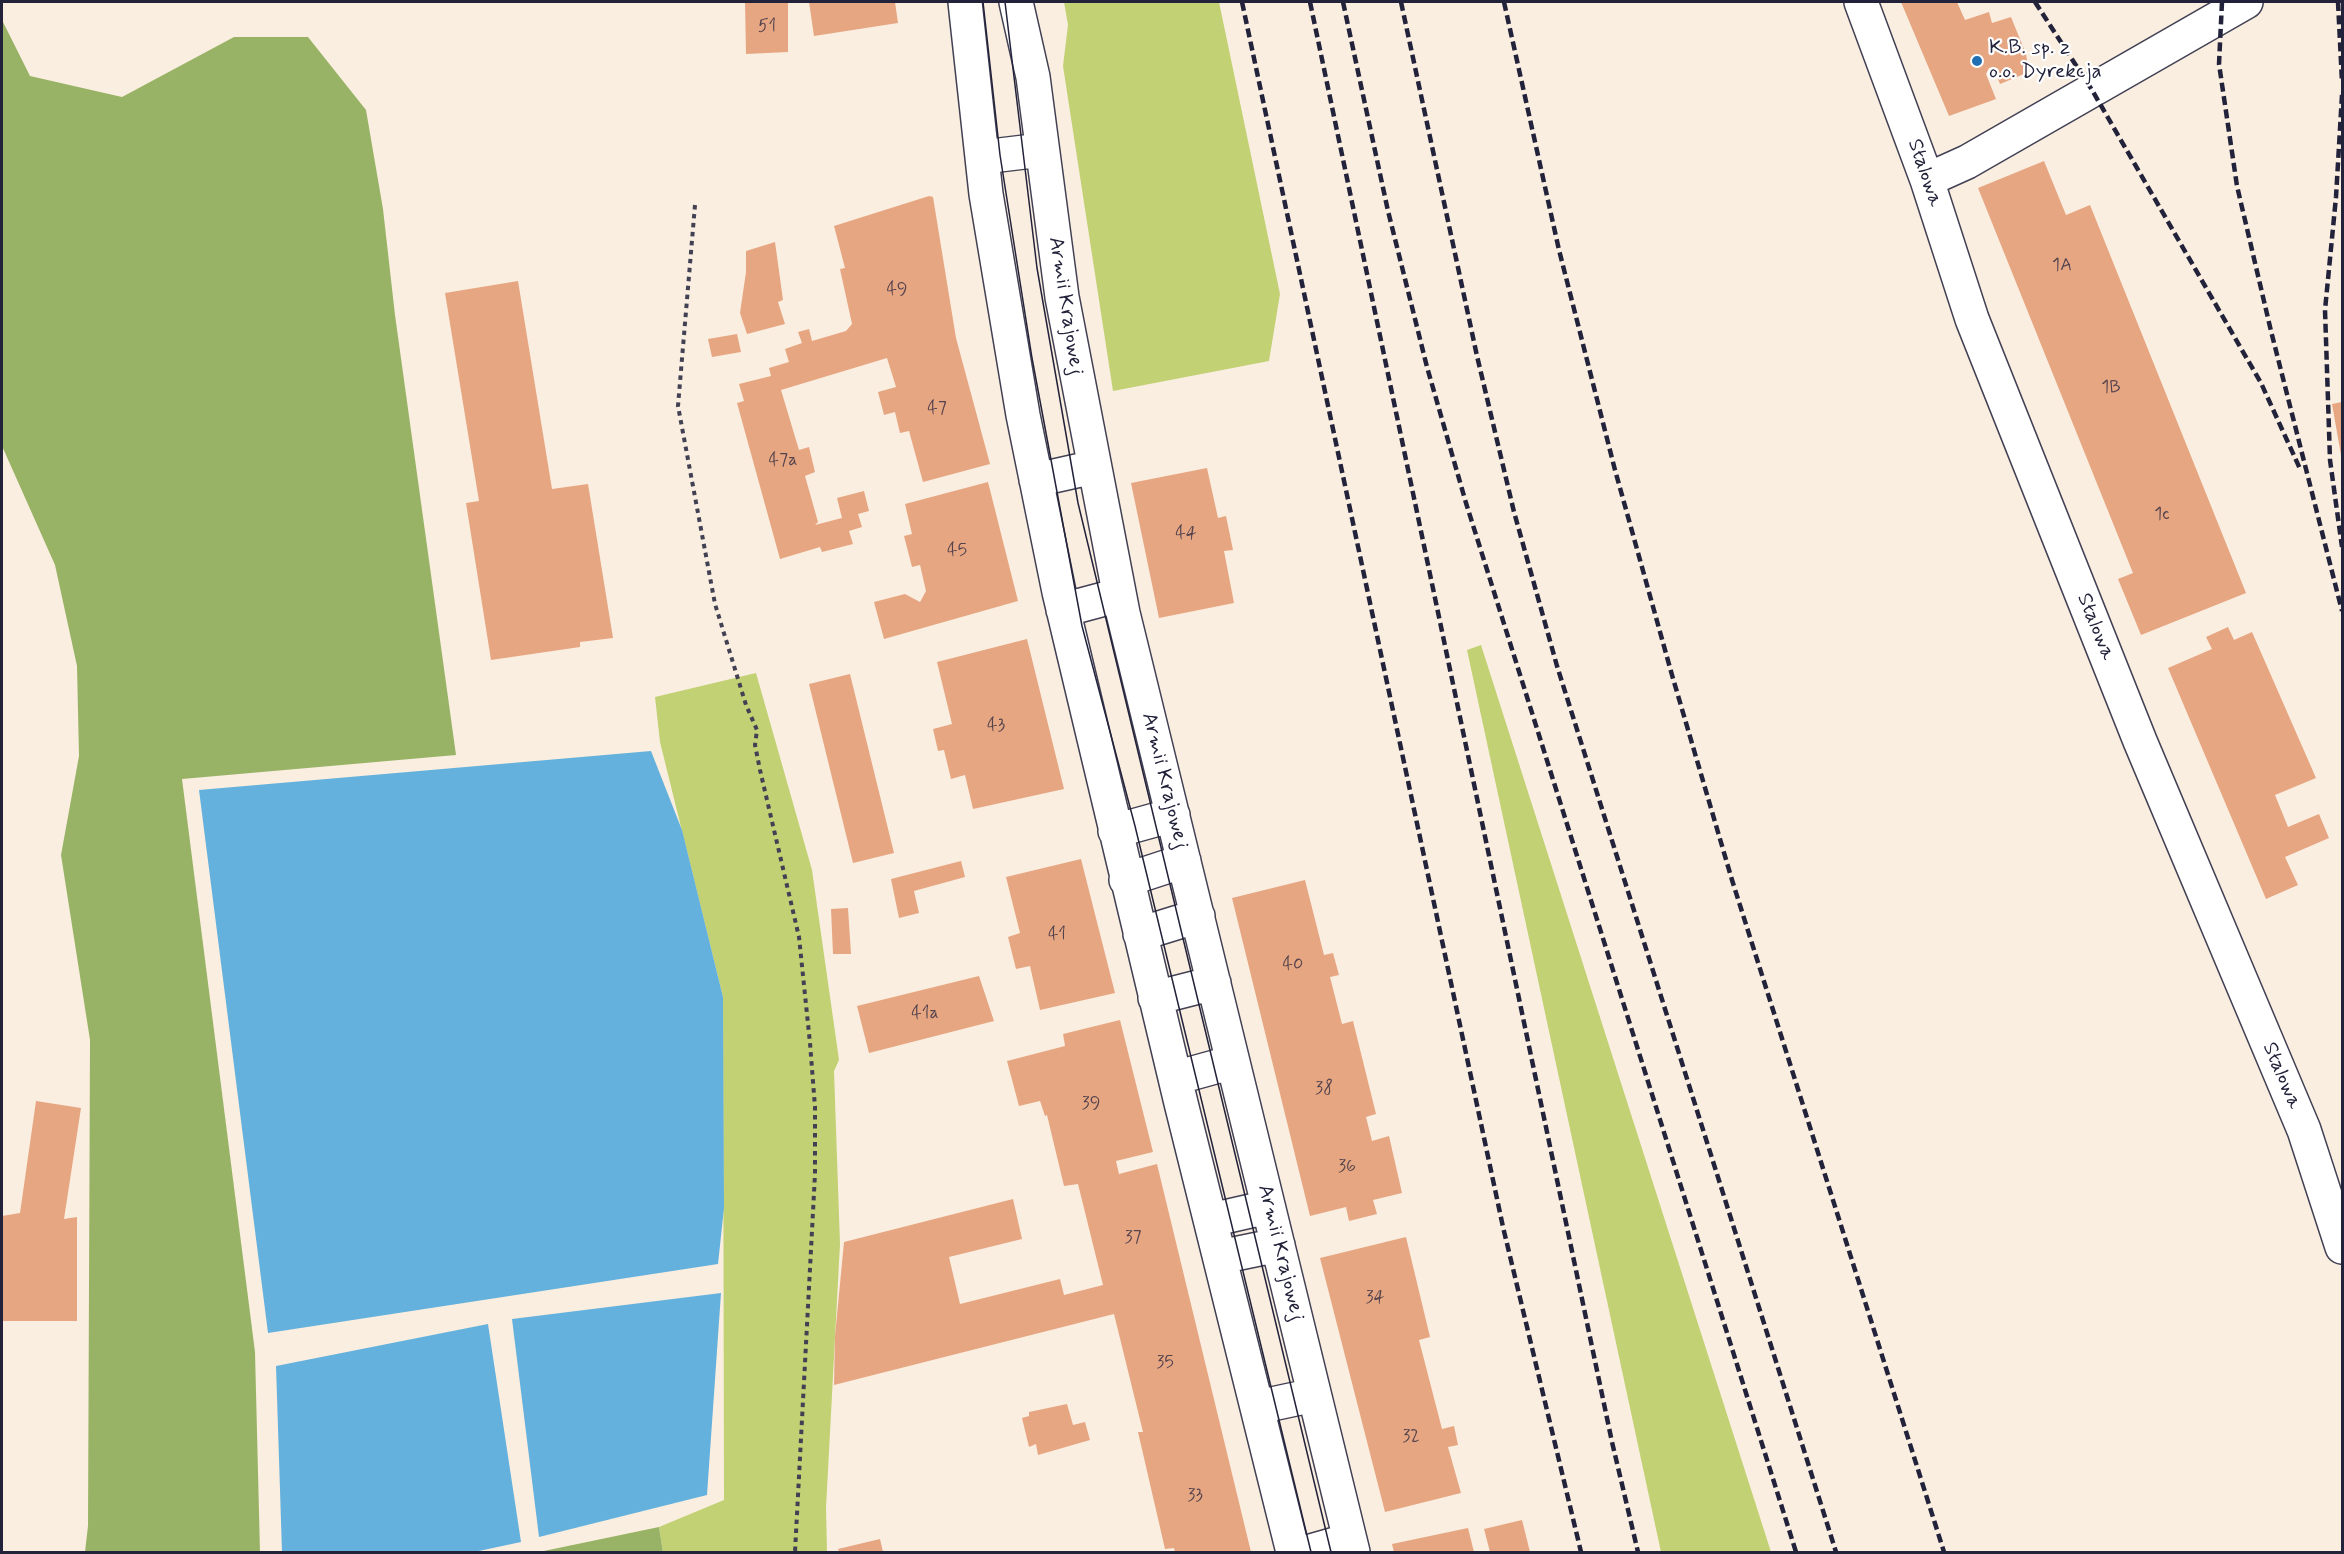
<!DOCTYPE html>
<html>
<head>
<meta charset="utf-8">
<style>
  body { margin:0 }
  #map { position:relative; width:2344px; height:1554px; overflow:hidden; background:#faeee0; font-family:Mynerve,sans-serif }
  canvas { display:block }
  .frame { position:absolute; inset:0; border:3px solid #22223b; pointer-events:none }
</style>
</head>
<body>
<div id="map">
<canvas width="2344" height="1554"></canvas>
<div class="frame"></div>
</div>
<script>
const ctx = document.querySelector('canvas').getContext('2d');
ctx.lineJoin = 'round';
function fill(path, color) {
  ctx.fillStyle = color;
  ctx.fill(path, 'evenodd');
}
function toPath(rows) {
  const path = new Path2D();
  for (const r of rows) {
    path.moveTo(r[0], r[1]);
    for (let i = 2; i < r.length; i += 2) path.lineTo(r[i], r[i + 1]);
  }
  return path;
}
function strokePath(path, color, width, dash) {
  ctx.strokeStyle = color;
  ctx.lineWidth = width;
  ctx.lineCap = dash ? 'butt' : 'round';
  ctx.setLineDash(dash || []);
  ctx.stroke(path);
}
function label(font, color, halo, rows, align = 'center') {
  ctx.font = font + ' Mynerve,sans-serif';
  ctx.lineWidth = 4.5;
  ctx.setLineDash([]);
  ctx.textBaseline = 'middle';
  ctx.strokeStyle = halo;
  ctx.fillStyle = color;
  for (const [text, x, y, turn = 0] of rows) {
    ctx.save();
    ctx.translate(x, y);
    ctx.rotate((+turn || 0) * Math.PI / 180);
    ctx.textAlign = isNaN(turn) ? turn : align;
    if (halo) ctx.strokeText(text, 0, 0);
    ctx.fillText(text, 0, 0);
    ctx.restore();
  }
}
const green = toPath([
  [1064,2,1219,2,1280,294,1269,361,1113,391,1063,66,1068,25],
  [1481,645,1771,1552,1661,1552,1467,650],
  [756,673,812,870,839,1060,834,1071,840,1244,826,1508,827,1552,663,1552,659,1527,724,1500,723,997,660,742,655,697]
]);
const forest = toPath([
  [2,20,30,76,122,97,234,37,308,37,366,110,383,209,395,315,456,755,182,779,255,1352,260,1552,85,1552,88,1526,90,1040,61,855,79,756,77,666,55,565,2,446],
  [659,1527,663,1552,539,1552]
]);
const water = toPath([
  [651,751,682,830,723,997,724,1208,718,1264,268,1333,199,790],
  [721,1293,707,1495,539,1537,512,1319],
  [488,1324,521,1542,474,1552,282,1552,276,1366]
]);
const building = toPath([
  [745,2,788,2,788,52,746,54],
  [809,2,895,2,898,23,814,36],
  [1901,2,1957,2,1965,20,1989,12,1992,23,2011,17,2026,54,2029,72,2000,84,1993,67,1989,68,1986,74,1996,99,1949,116],
  [2044,161,2066,215,2090,205,2246,593,2141,635,2118,579,2133,573,1978,188],
  [929,196,933,197,956,338,990,464,923,482,909,431,900,433,895,412,884,415,878,392,896,387,887,358,781,390,799,450,809,447,815,472,805,476,818,522,815,525,842,518,837,498,864,491,869,511,858,514,862,527,849,531,853,544,822,552,820,547,780,559,737,403,744,401,739,384,771,376,769,368,789,362,785,349,802,343,798,332,809,329,812,341,846,331,852,324,840,269,845,268,834,226],
  [775,242,783,300,778,302,785,324,747,334,740,313,746,272,746,251],
  [518,281,552,489,588,484,613,638,580,642,580,647,491,660,466,503,479,501,445,293],
  [737,334,741,352,712,357,708,339],
  [2342,402,2342,455,2341,455,2332,404],
  [1207,468,1218,518,1226,516,1233,550,1224,551,1234,603,1159,618,1131,483],
  [988,482,1018,601,884,639,874,602,905,594,920,602,926,591,920,565,912,567,904,536,912,534,905,504],
  [2228,627,2234,640,2252,632,2316,778,2275,795,2288,827,2319,814,2329,838,2285,857,2298,885,2266,899,2168,668,2212,649,2206,637],
  [1027,639,1064,789,973,809,965,775,951,779,944,750,938,751,933,729,952,724,937,662],
  [850,674,894,853,853,863,809,684],
  [1081,859,1115,993,1040,1010,1030,966,1016,969,1008,937,1020,933,1006,877],
  [961,861,965,877,914,891,919,913,899,918,891,879],
  [1305,880,1324,955,1333,953,1339,975,1330,977,1342,1024,1353,1021,1376,1114,1366,1117,1372,1141,1389,1136,1402,1193,1373,1200,1377,1214,1349,1221,1346,1207,1310,1216,1232,898],
  [848,908,851,954,833,954,831,909],
  [979,976,994,1021,869,1053,857,1006],
  [1120,1020,1153,1152,1116,1161,1119,1174,1157,1164,1251,1552,1175,1552,1174,1548,1165,1549,1138,1432,1143,1432,1114,1314,834,1385,835,1336,844,1242,1013,1199,1022,1239,949,1257,960,1304,1060,1279,1064,1295,1103,1285,1078,1184,1064,1186,1047,1115,1045,1116,1040,1101,1019,1106,1007,1061,1065,1046,1063,1034],
  [36,1101,81,1108,64,1219,77,1217,77,1321,2,1321,2,1216,20,1213],
  [1406,1237,1430,1337,1419,1340,1442,1429,1454,1426,1458,1445,1448,1447,1461,1493,1385,1512,1320,1258],
  [1067,1404,1073,1425,1085,1422,1090,1440,1038,1455,1036,1444,1029,1447,1022,1418,1029,1416,1029,1412],
  [1522,1520,1530,1552,1490,1552,1484,1529],
  [1468,1528,1474,1552,1394,1552,1392,1544],
  [880,1539,883,1552,839,1552,838,1549]
]);
const path = toPath([
  [695,205,678,406,715,604,746,705,757,730,755,745,760,770,799,937,810,1043,815,1107,815,1174,795,1552]
]);
const minor = toPath([
  [965,2,986,194,1023,415,1059,592,1181,1103,1293,1552],
  [1016,2,1033,77,1062,297,1123,613,1353,1552],
  [1861,2,1927,180,1972,319,2140,741,2304,1130,2342,1247],
  [983,157,1041,150],
  [1927,180,1967,162,2246,2],
  [1036,480,1094,467],
  [1063,610,1119,595],
  [1115,831,1173,815],
  [1126,880,1184,861],
  [1140,934,1198,916],
  [1155,998,1214,983],
  [1175,1078,1233,1062],
  [1211,1220,1268,1207],
  [1220,1257,1278,1245],
  [1258,1407,1314,1395],
  [1307,1552,1349,1540]
]);
const tram = toPath([
  [983,2,1000,155,1032,358,1082,626,1135,826,1311,1552],
  [1005,2,1037,268,1078,503,1331,1552]
]);
const rail = toPath([
  [1242,2,1503,1227,1581,1552],
  [1310,2,1612,1442,1638,1552],
  [1343,2,1388,211,1427,367,1466,503,1796,1552],
  [1401,2,1477,356,1514,512,1557,666,1836,1552],
  [1504,2,1559,250,1615,470,1672,675,1732,880,1944,1552],
  [2035,2,2092,90,2261,383,2301,471],
  [2222,2,2219,64,2237,186,2271,331,2342,611],
  [2338,2,2342,82],
  [2342,95,2336,197,2325,310,2330,460,2342,547]
]);
const markers = [
  [1977,61,6,"#1f6fb2"]
];
const numberNames = [
  ["51",767,27],
  ["1A",2062,266],
  ["49",897,290],
  ["1B",2111,388],
  ["47",937,409],
  ["47a",783,461],
  ["1c",2162,515],
  ["44",1186,534],
  ["45",957,551],
  ["43",996,726],
  ["41",1057,935],
  ["40",1293,965],
  ["41a",925,1014],
  ["38",1324,1089],
  ["39",1091,1104],
  ["36",1347,1167],
  ["37",1133,1238],
  ["34",1375,1298],
  ["35",1165,1363],
  ["32",1411,1437],
  ["33",1195,1496]
];
const poiNames = [
  ["K.B. sp. z",1989,49],
  ["o.o. Dyrekcja",1989,73]
];
const streetNames = [
  ["Stalowa",1924,173,71],
  ["Armii Krajowej",1065,306,81],
  ["Stalowa",2095,627,68],
  ["Armii Krajowej",1164,781,76],
  ["Stalowa",2281,1076,67],
  ["Armii Krajowej",1280,1253,76]
];
fill(green, '#c2d174');
fill(forest, '#99b366');
fill(water, '#64b1dd');
fill(building, '#e7a682');
strokePath(minor, '#424154', 36);
strokePath(path, '#424154', 4, [4.5, 4.5]);
strokePath(minor, '#fff', 33);
strokePath(tram, '#22223b', 1.5);
strokePath(rail, '#22223b', 4.5, [9, 4.5]);
for (const [x, y, r, color] of markers) {
  const dot = new Path2D();
  dot.arc(x, y, r, 0, 2 * Math.PI);
  ctx.fillStyle = color;
  ctx.fill(dot);
  strokePath(dot, '#fff', 2);
}
label('18px', '#53434d', null, numberNames);
label('21px', '#22223b', '#fff', poiNames, 'left');
label('21px', '#22223b', '#fff', streetNames);
</script>
</body>
</html>
